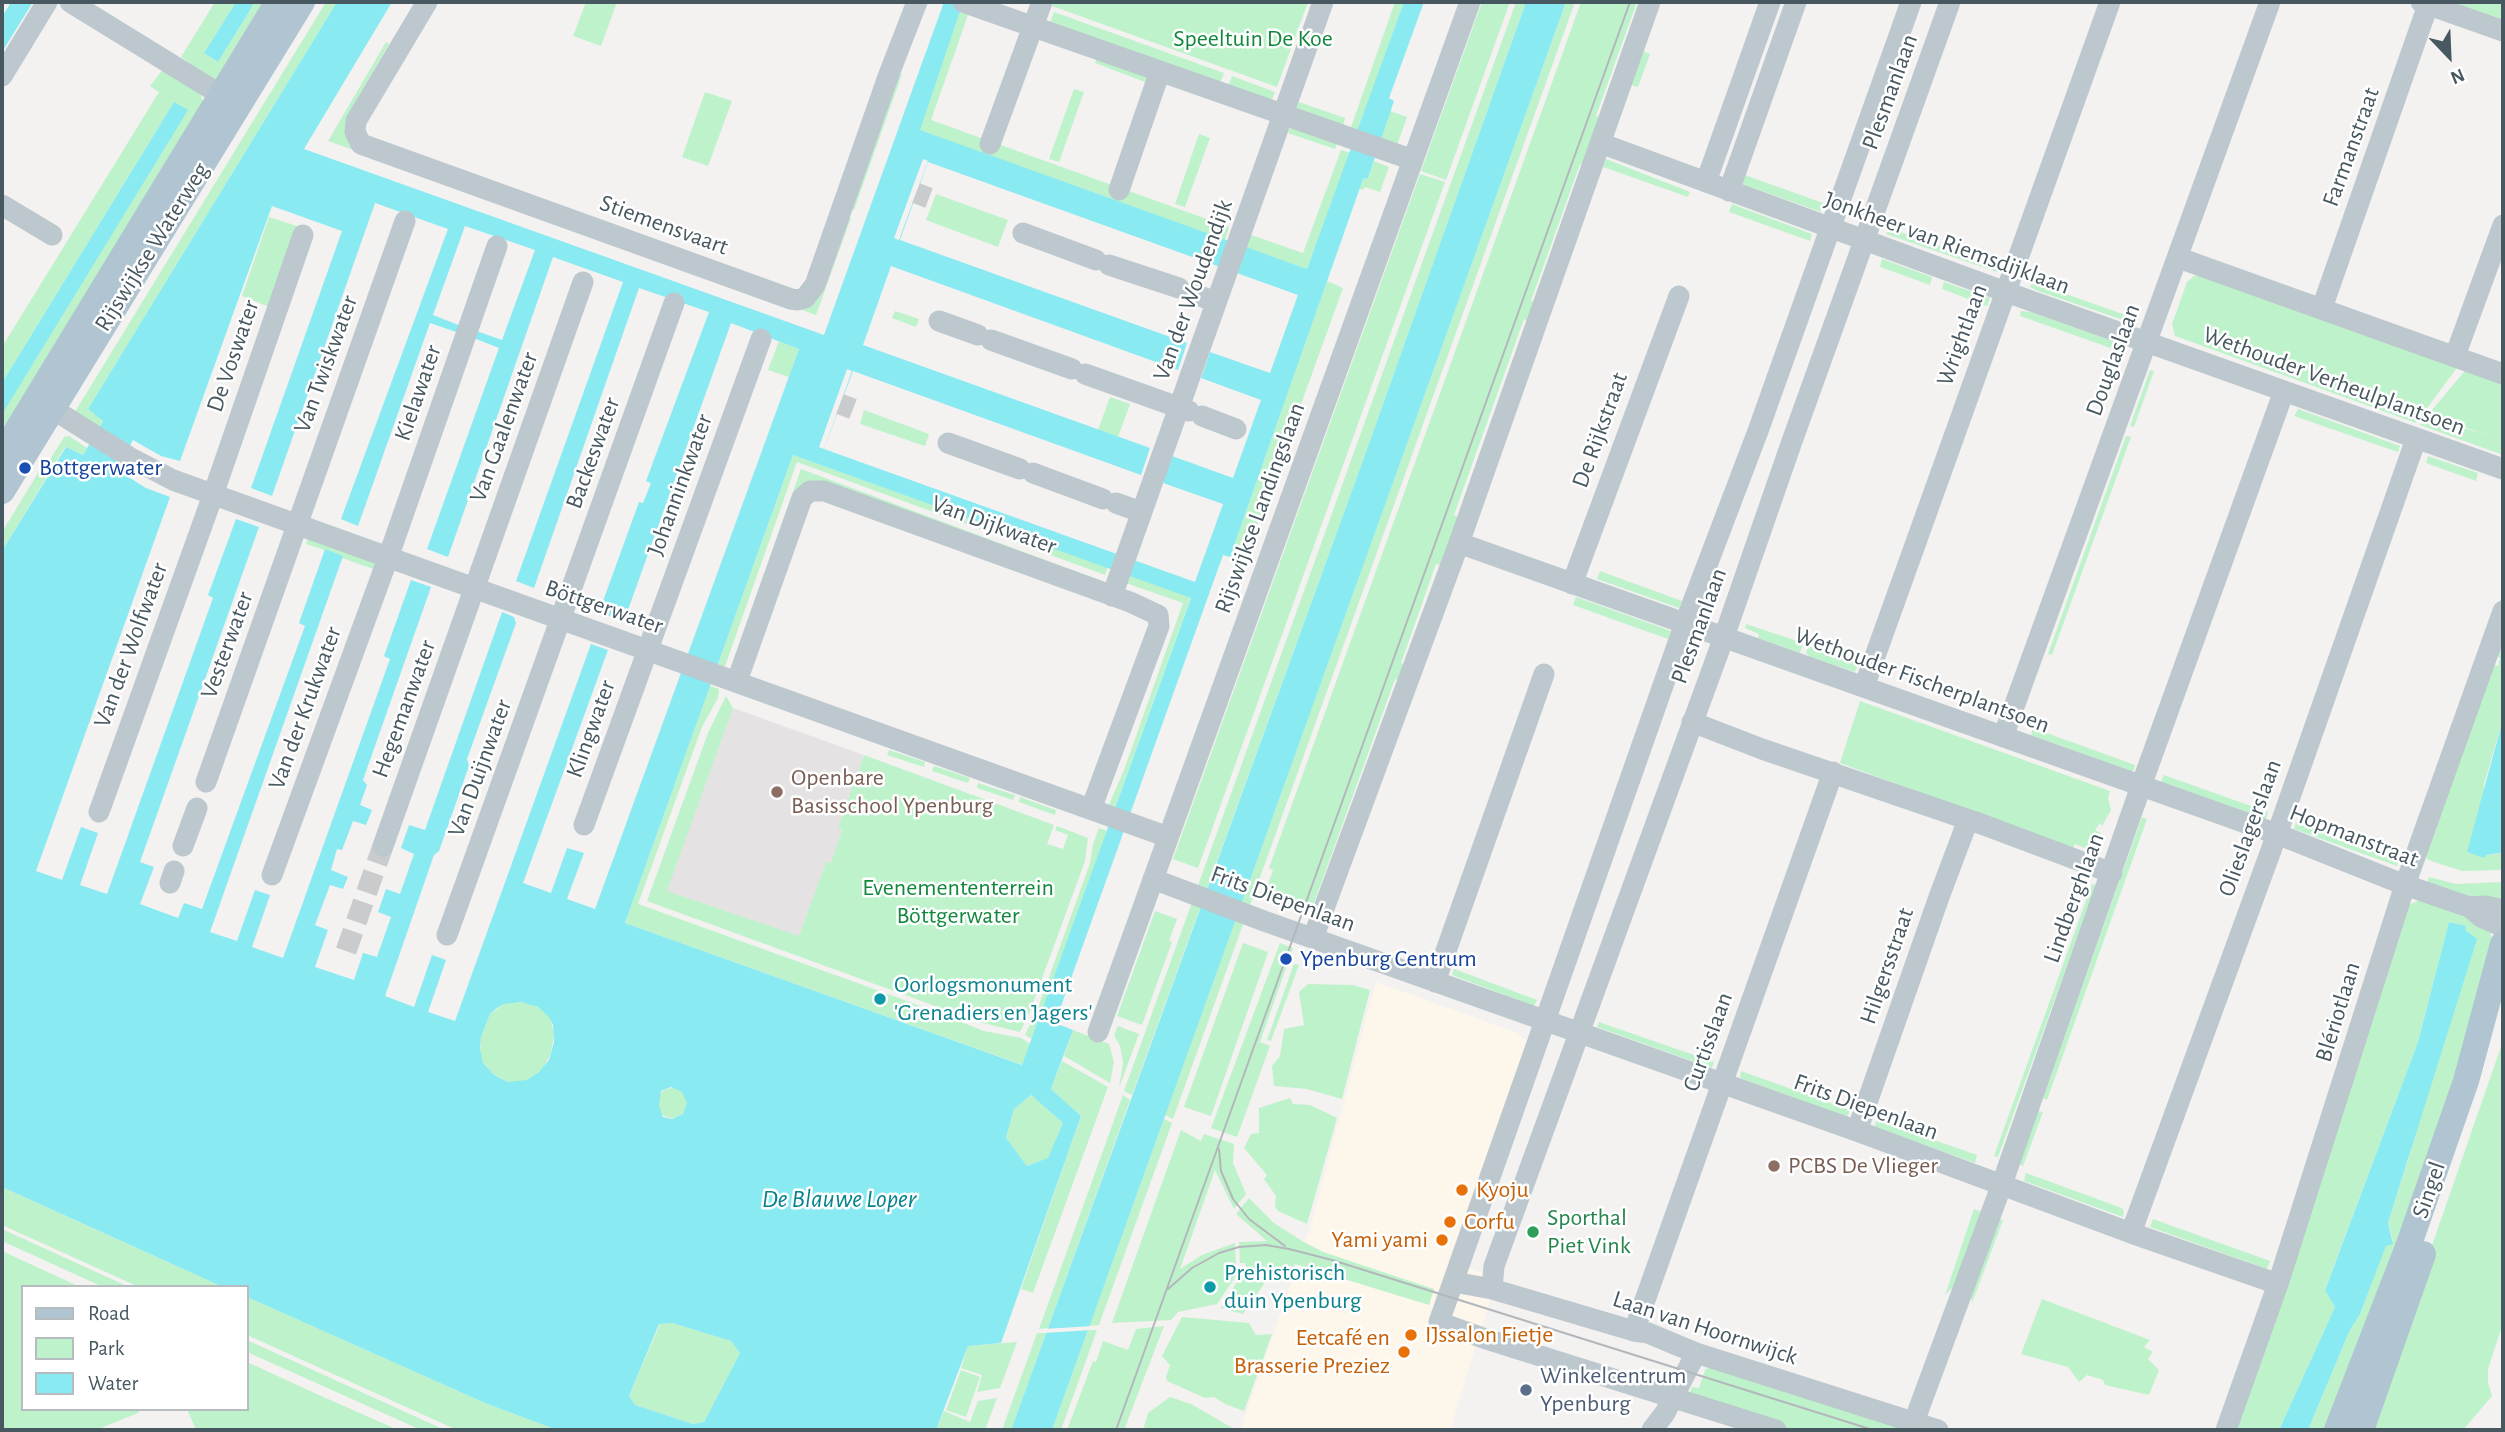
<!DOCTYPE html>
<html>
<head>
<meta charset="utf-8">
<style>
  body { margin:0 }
  #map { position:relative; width:2505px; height:1432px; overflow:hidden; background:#f4f1f1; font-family:"Alegreya Sans",sans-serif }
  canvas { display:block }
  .frame { position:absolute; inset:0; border:4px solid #485860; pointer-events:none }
  .legend { position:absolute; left:21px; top:1285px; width:228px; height:126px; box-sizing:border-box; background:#fff; border:2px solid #b6bcbf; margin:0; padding:9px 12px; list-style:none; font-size:21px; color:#485860 }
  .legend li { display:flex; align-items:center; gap:14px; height:35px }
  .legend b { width:35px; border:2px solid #b6bcbf }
  .north { position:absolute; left:2414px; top:21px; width:70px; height:70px; -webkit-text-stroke:5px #fff; paint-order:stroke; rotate:157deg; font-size:19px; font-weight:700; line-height:28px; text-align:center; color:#485860 }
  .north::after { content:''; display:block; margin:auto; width:24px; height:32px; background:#485860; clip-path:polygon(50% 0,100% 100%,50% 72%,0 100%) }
</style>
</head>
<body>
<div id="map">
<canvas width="2505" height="1432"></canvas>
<div class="frame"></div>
<ul class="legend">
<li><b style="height:9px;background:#b0c5d1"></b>Road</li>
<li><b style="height:19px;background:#bef2cb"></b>Park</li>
<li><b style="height:19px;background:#89eaf2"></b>Water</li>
</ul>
<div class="north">N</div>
</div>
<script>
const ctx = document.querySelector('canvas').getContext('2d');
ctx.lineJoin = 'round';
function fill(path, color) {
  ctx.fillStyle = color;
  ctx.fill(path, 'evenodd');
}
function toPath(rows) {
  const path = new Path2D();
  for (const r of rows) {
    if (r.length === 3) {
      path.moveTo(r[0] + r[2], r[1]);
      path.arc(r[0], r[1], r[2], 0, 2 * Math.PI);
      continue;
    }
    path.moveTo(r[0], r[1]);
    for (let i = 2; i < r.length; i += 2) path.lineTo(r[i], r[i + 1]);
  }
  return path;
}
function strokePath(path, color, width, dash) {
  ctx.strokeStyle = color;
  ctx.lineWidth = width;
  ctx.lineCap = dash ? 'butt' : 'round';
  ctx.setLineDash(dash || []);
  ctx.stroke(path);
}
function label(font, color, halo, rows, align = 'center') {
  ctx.font = font + ' "Alegreya Sans",sans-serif';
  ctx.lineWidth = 5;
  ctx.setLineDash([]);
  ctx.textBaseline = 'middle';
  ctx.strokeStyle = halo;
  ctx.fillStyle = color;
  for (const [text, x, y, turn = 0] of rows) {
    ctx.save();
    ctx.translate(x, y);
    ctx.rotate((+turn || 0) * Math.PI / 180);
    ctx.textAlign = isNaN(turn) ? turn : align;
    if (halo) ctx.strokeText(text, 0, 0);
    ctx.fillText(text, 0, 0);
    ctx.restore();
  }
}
const commercial = toPath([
  [1376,982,1515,1032,1530,1042,1448,1262,1497,1277,1450,1430,1240,1430,1311,1225]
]);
const education = toPath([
  [733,708,864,755,839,828,842,830,831,864,826,862,799,937,666,891]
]);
const green = toPath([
  [215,2,236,2,204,53,218,62,255,2,274,2,215,81,181,57],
  [326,2,337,2,88,409,103,420,98,430,73,415],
  [586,2,617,2,601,46,573,36],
  [1054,2,1308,2,1277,87,1052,6],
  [1395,2,1404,2,1358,132,1350,130],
  [1482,2,1510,2,1446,180,1421,171],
  [1516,2,1526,2,1366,452,1132,1095,1124,1091],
  [1566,2,1575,2,1173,1119,1165,1115],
  [1581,2,1637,2,1596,116,1602,118,1585,166,1580,164,1531,301,1536,303,1529,321,1524,319,1454,515,1459,517,1442,565,1436,564,1401,663,1406,665,1400,681,1395,679,1310,914,1285,905,1286,899,1265,892,1273,870,1269,868],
  [2439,2,2503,2,2503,25],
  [959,12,968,15,931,120,1229,227,1225,240,919,130],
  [1054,12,1224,73,1220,83,1050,23],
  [386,42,389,44,357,99,348,130,518,209,328,141],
  [1643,51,1650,54,1638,87,1630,85],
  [1098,56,1148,74,1145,82,1095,63],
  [164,68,200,92,204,105,13,429,2,423,2,409,4,410,174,102,2,383,2,347,159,92,150,86],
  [899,73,902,74,854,210,851,208],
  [1232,76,1275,92,1271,102,1228,87],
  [1074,89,1084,92,1059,162,1049,159],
  [705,92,732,101,708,166,682,157],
  [1299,102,1345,118,1343,126,1296,109],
  [1390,111,1407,117,1396,148,1379,142],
  [1291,125,1338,141,1335,149,1288,133],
  [1199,134,1210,138,1185,207,1175,204],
  [1341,150,1350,153,1307,269,1246,248,1251,235,1303,253],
  [1606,159,1690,192,1688,197,1603,167],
  [1374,161,1389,167,1380,192,1365,187,1363,190,1359,189,1363,179,1368,178],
  [1420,174,1445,182,1198,868,1173,859],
  [1742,174,1823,203,1821,212,1739,183],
  [936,194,1008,220,998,247,926,220],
  [1732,204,1812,234,1810,241,1729,212],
  [269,217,300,227,270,307,242,296],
  [848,217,851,218,816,315,780,302,795,303],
  [1889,228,1999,267,1997,272,1886,234],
  [1882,259,1932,277,1930,285,1880,267],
  [2194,276,2200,276,2459,365,2416,423,2175,336,2172,324,2187,282],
  [1327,281,1343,288,1244,562,1230,557],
  [1944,282,1990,298,1987,306,1942,289],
  [2032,282,2134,318,2132,323,2038,291,2030,287],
  [895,311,919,319,916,327,892,318],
  [2021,311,2031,312,2118,343,2124,347,2122,352,2020,316],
  [779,341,799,349,789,377,768,370],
  [2468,367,2503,381,2503,455,2420,425,2425,418,2489,435,2427,416],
  [2150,370,2154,371,2134,427,2130,426],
  [1110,397,1130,404,1118,437,1098,430],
  [2298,409,2400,446,2398,452,2294,416],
  [864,410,929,434,925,446,860,424],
  [69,436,87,448,83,455,65,447,2,551,2,532,41,468,46,466,64,437],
  [2126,436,2131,437,2052,655,2048,654],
  [793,455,1108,567,1105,575,797,462,724,669,717,667],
  [2428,456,2478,473,2476,481,2426,463],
  [801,469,1099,580,818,484,730,670],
  [308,538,377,564,376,570,342,558,343,556,306,544],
  [1600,571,1682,601,1679,608,1597,579],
  [1129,575,1191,597,1114,810,1108,807,1124,770,1183,603,1126,583],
  [1576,597,1671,631,1668,639,1573,605],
  [1746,624,1803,643,1800,653,1758,638,1759,634,1745,628],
  [2503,636,2503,719,2484,784,2486,855,2498,854,2503,847,2503,870,2462,871,2428,860,2424,854,2493,665,2498,666,2500,658,2496,656],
  [1808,646,1858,664,1855,672,1810,657,1806,653],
  [710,686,719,689,718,698,702,727,638,904,899,998,984,1031,1021,1038,1030,1044,1023,1065,625,923],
  [726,696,733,708,667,891,799,936,826,862,831,863,842,830,838,828,864,755,1054,825,1047,844,1063,849,1068,835,1055,830,1057,826,1088,838,1085,861,1030,1011,1020,1032,979,1022,647,901,708,733],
  [1860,701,2110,791,2108,798,2111,810,2102,826,2100,823,2095,830,2101,833,2092,851,2075,844,2073,849,1840,763],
  [2033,728,2135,765,2133,772,2031,735],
  [889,750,925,762,924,767,887,755],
  [934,766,970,778,968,783,932,771],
  [2164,775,2268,812,2266,819,2161,782],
  [978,783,1015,795,1013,800,977,788],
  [1020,797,1056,810,1055,815,1019,802],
  [2142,817,2147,819,2047,1100,2043,1098],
  [2296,822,2399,860,2397,866,2294,829],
  [1099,828,1107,831,1032,1039,1025,1035,1038,1008,1090,863,1093,844],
  [2429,877,2456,884,2503,882,2503,899,2471,897,2427,883],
  [2092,884,2096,885,1998,1157,1994,1156],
  [2420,900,2445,905,2489,931,2491,935,2493,942,2467,1065,2326,1430,2308,1430,2349,1332,2360,1314,2386,1245,2393,1241,2388,1223,2410,1154,2465,930,2465,926,2449,922,2418,1042,2325,1289,2335,1307,2279,1430,2235,1430,2408,905],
  [1155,911,1177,919,1169,941,1172,942,1142,1025,1117,1016],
  [1272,941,1211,1116,1184,1107,1243,943,1268,952],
  [1280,943,1293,948,1260,1042,1270,1046,1237,1137,1211,1128],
  [1294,964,1299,965,1271,1041,1267,1040],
  [1454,969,1537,1000,1534,1006,1452,975],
  [1308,984,1353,985,1370,990,1342,1099,1307,1089,1274,1086,1272,1066,1280,1056,1284,1029,1304,1025,1299,992],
  [512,1002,530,1003,544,1011,550,1017,554,1034,551,1053,544,1067,533,1077,520,1083,508,1082,494,1075,483,1063,480,1055,481,1037,490,1014,504,1004],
  [1599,1022,1714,1062,1712,1068,1597,1027],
  [1118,1026,1139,1034,1119,1088,1123,1062,1120,1046,1114,1035],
  [1073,1030,1109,1044,1114,1062,1110,1083,1064,1056],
  [2503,1041,2503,1323,2488,1369,2488,1383,2492,1396,2463,1430,2368,1430],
  [1062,1061,1108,1087,1033,1293,1021,1289,1081,1116,1051,1089],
  [1741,1071,1850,1110,1847,1117,1742,1079,1740,1077],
  [672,1103,15],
  [1031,1095,1063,1123,1048,1159,1027,1166,1006,1139,1014,1109],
  [1123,1095,1130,1100,1048,1328,1039,1329],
  [1290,1098,1293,1104,1310,1105,1337,1118,1307,1224,1278,1211,1275,1207,1276,1196,1264,1179,1267,1175,1244,1148,1251,1134,1259,1133,1259,1108],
  [2038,1111,2043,1112,2023,1166,2019,1164],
  [1164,1119,1172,1123,1099,1325,1089,1326],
  [1877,1120,1977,1155,1975,1163,1874,1127],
  [1181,1130,1201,1141,1204,1134,1234,1144,1233,1163,1246,1194,1234,1209,1215,1170,1180,1269,1202,1255,1235,1243,1236,1268,1242,1267,1217,1304,1178,1312,1171,1320,1112,1323],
  [2026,1173,2122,1208,2124,1212,2123,1217,2024,1181],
  [2,1187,101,1232,223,1287,139,1287,2,1225],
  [1249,1198,1274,1223,1302,1241,1323,1252,1434,1289,1429,1305,1295,1264,1294,1267,1290,1266,1288,1271,1268,1278,1243,1314,1221,1308,1246,1267,1245,1263,1240,1263,1239,1242,1267,1241,1236,1214],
  [1974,1209,1983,1212,1957,1283,1945,1295],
  [1995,1218,2003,1220,1972,1303,1969,1288],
  [2153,1219,2270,1261,2267,1269,2150,1227],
  [2,1229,129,1287,103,1287,2,1241],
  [2,1251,80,1287,23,1287,23,1409,141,1409,138,1413,96,1430,2,1430],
  [247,1297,485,1403,557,1430,457,1430,247,1335],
  [2042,1299,2150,1340,2144,1347,2153,1352,2148,1359,2159,1370,2149,1395,2105,1385,2103,1380,2087,1375,2079,1382,2068,1367,2021,1354],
  [1182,1317,1249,1323,1256,1335,1272,1334,1244,1411,1225,1404,1214,1397,1205,1398,1167,1381,1166,1377,1170,1365,1162,1356],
  [672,1323,731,1341,740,1353,704,1422,693,1424,635,1405,629,1396,660,1324],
  [1164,1326,1124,1430,1067,1430,1093,1361,1096,1362,1103,1341,1128,1350,1136,1329],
  [1088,1330,1097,1330,1061,1430,1052,1430],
  [1037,1333,1046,1333,1011,1430,1002,1430],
  [247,1340,445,1430,421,1430,247,1352],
  [1017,1342,1000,1388,977,1392,982,1375,961,1368,968,1346],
  [247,1362,319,1395,398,1430,196,1430,187,1409,247,1409],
  [1723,1366,1904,1430,1789,1430,1695,1401,1690,1392,1691,1389,1692,1387,1699,1388,1705,1370,1710,1367],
  [961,1370,980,1377,966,1417,946,1410],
  [1170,1397,1191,1404,1236,1430,1143,1430,1148,1413],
  [997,1398,985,1430,936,1430,944,1411,970,1422,978,1401]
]);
const water = toPath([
  [11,2,33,2,2,52,2,17],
  [236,2,255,2,218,62,204,53],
  [337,2,392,2,304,149,824,335,944,2,963,2,920,130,1307,269,1404,2,1424,2,1389,98,1394,101,1368,178,1363,179,1230,557,1223,555,1055,1023,1073,1030,1051,1089,1081,1116,1001,1343,968,1346,936,1430,557,1430,485,1403,247,1297,247,1287,223,1287,2,1187,2,551,66,447,83,455,103,421,88,409],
  [928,162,1298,295,1270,373,1210,352,1206,364,1201,378,1261,400,1233,478,1172,456,1163,483,1223,504,1195,582,824,449,853,371,1141,475,1150,448,863,345,891,266,1178,370,1187,343,900,240],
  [375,203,448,229,341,519,358,526,430,323,459,333,461,326,433,315,465,226,535,250,502,340,474,330,471,337,499,348,427,549,448,557,553,257,623,282,516,581,534,588,639,288,709,312,646,481,651,483,643,503,639,502,599,612,624,621,731,323,799,349,595,909,567,899,584,853,567,848,551,893,523,883,608,650,591,644,455,1021,428,1012,446,960,432,955,414,1007,385,996,434,855,439,851,469,766,467,759,516,623,514,617,502,612,425,830,409,825,401,848,414,854,400,894,386,889,378,912,391,917,377,957,363,953,354,980,315,967,328,930,315,925,330,885,343,889,348,877,331,870,337,849,342,850,353,821,366,825,372,810,360,805,367,785,363,780,431,587,411,580,384,656,390,659,283,958,252,947,270,895,255,890,237,941,210,932,343,556,325,549,299,623,305,626,202,909,184,903,178,918,140,904,154,867,140,862,259,527,236,519,208,595,213,598,107,894,80,885,98,833,81,827,62,880,36,871,170,497,146,488,117,470,133,440,161,456,180,461,272,206,342,231,251,488,272,496],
  [793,455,1191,598,1022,1065,625,923],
  [521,1002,538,1007,549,1017,553,1025,554,1042,549,1060,539,1072,527,1080,508,1082,494,1075,483,1063,480,1048,481,1037,490,1014,497,1008,504,1004],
  [671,1087,682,1092,687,1103,683,1114,672,1119,663,1117,659,1106,661,1091],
  [1031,1095,1063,1123,1048,1158,1027,1166,1006,1138,1014,1109],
  [672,1323,731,1341,740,1353,704,1422,693,1424,635,1405,629,1396,659,1324],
  [1526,2,1566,2,1052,1430,1011,1430,1366,452],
  [174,102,188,110,4,411,2,409,2,383],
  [2503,719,2503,847,2500,853,2486,855,2484,858,2467,852],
  [2449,922,2466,926,2465,930,2477,939,2388,1223,2393,1244,2386,1246,2360,1314,2349,1332,2308,1430,2279,1430,2335,1307,2325,1290,2418,1042]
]);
const pier = toPath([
  [923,159,928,161,899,240,894,238],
  [847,369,852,371,824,449,819,447],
  [1092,1326,1092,1330,1044,1333,1043,1331,1044,1329]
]);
const minorTunnel = toPath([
  [916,193,929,198],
  [840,404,853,409],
  [346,951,383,846]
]);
const minor = toPath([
  [70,2,234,103],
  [427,2,356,121,355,132,361,144,791,299,798,300,805,298,815,285,889,74,917,2],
  [963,2,1413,160],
  [2421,2,2503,31],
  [2,76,47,2],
  [1600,143,2006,292,2503,469],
  [990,144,1042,2],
  [1706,182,1770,2],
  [1119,190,1160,71],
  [1729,191,1796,2],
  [2,205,52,235],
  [1023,233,1096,260],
  [2179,258,2503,374],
  [1109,265,1179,288],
  [1192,293,1216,302],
  [2322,308,2428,5],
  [939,321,978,335],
  [991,340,1072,369],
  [2455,356,2503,225],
  [1085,374,1189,411],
  [40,401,129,457,173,480,1168,837],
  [1202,416,1236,429],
  [948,443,1020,469],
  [1033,473,1103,499],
  [1116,503,1141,512],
  [1459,543,2277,834,2405,885,2469,907,2481,917,2503,927],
  [1572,584,1679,296],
  [1112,596,1323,2],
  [737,681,802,498,810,491,824,491,1130,602,1158,615,1159,626,1091,809],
  [1864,687,2110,2],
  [1692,722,1762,749,1984,825,2112,873],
  [2003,737,2270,2],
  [206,782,405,221],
  [99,812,213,495,303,235],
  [584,825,761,339],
  [183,846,197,808],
  [383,846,583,282],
  [272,875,388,558,497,246],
  [1153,879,1264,921,1857,1131,2131,1233,2278,1284],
  [170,883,174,871],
  [2469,907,2486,906,2503,910],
  [447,935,674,303],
  [1313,938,1459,543,1650,2],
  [1435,982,1544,674],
  [1098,1032,1470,2],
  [1857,1131,1939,897,1968,820],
  [2131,1233,2277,834,2416,439],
  [1454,1282,1492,1289,1634,1331,1648,1333,1696,1353,1938,1430],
  [1492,1289,1494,1266,1724,637,1791,444,1950,2],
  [1634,1331,1833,772],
  [1652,1430,1665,1413,1696,1353],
  [1776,1430,1483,1338,1439,1322,1685,623,1758,431,1911,2],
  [1911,1430,2002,1184,2141,786,2284,391],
  [2226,1430,2278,1284,2405,885,2503,611]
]);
const major = toPath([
  [2,455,278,2],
  [2,491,302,2],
  [2337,1430,2408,1247,2466,1081,2503,944],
  [2361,1430,2423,1254]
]);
const tram = toPath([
  [1219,1149,1221,1171,1233,1199,1249,1219,1285,1246],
  [1168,1289,1192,1268,1219,1253,1239,1247,1266,1245,1289,1249,1332,1260,1873,1430],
  [1116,1430,1630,2]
]);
const markers = [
  [25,468,7,"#1a4fb4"],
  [777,792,7,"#8d6e63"],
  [1286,959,7,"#1a4fb4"],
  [880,999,7,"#0f9aa8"],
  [1774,1166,7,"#8d6e63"],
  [1462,1190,7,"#e8710a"],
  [1450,1222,7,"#e8710a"],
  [1533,1232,7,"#2e9e5b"],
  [1442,1240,7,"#e8710a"],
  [1210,1287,7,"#0f9aa8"],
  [1411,1335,7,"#e8710a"],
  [1404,1352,7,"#e8710a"],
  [1526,1390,7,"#5c6f8a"]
];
const parkNames = [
  ["Speeltuin De Koe",1253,39],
  ["Evenemententerrein",958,888],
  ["Böttgerwater",958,916]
];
const streetNames = [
  ["Plesmanlaan",1890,92,-70],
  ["Farmanstraat",2351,147,-70],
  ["Stiemensvaart",664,225,20],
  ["Jonkheer van Riemsdijklaan",1947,243,20],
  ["Rijswijkse Waterweg",152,247,-58],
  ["Van der Woudendijk",1193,290,-70],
  ["Wrightlaan",1962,335,-70],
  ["De Voswater",233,356,-71],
  ["Douglaslaan",2113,360,-70],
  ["Van Twiskwater",326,364,-70],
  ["Wethouder Verheulplantsoen",2334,381,20],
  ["Kielawater",418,393,-71],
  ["Van Gaalenwater",504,427,-70],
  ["De Rijkstraat",1600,430,-70],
  ["Backeswater",593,453,-70],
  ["Johanninkwater",680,485,-70],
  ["Rijswijkse Landingslaan",1260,508,-70],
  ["Van Dijkwater",994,525,20],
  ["Böttgerwater",604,607,19],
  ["Plesmanlaan",1699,626,-70],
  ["Van der Wolfwater",131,645,-70],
  ["Vesterwater",227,645,-70],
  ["Wethouder Fischerplantsoen",1922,680,20],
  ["Van der Krukwater",305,708,-70],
  ["Hegemanwater",404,709,-70],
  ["Klingwater",591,729,-70],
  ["Van Duijnwater",480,768,-70],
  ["Olieslagerslaan",2250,828,-70],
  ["Hopmanstraat",2354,836,21],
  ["Lindberghlaan",2074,898,-70],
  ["Frits Diepenlaan",1283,899,20],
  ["Hilgersstraat",1887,966,-71],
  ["Blériotlaan",2338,1012,-73],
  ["Curtisslaan",1708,1042,-70],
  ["Frits Diepenlaan",1866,1107,20],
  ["Singel",2429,1190,-71],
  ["Laan van Hoornwijck",1705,1328,18]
];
const transitNames = [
  ["Bottgerwater",39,468],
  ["Ypenburg Centrum",1300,959]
];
const educationNames = [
  ["Openbare",791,778],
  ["Basisschool Ypenburg",791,806],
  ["PCBS De Vlieger",1788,1166]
];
const cultureNames = [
  ["Oorlogsmonument",894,985],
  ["'Grenadiers en Jagers'",894,1013],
  ["Prehistorisch",1224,1273],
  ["duin Ypenburg",1224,1301]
];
const foodNames = [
  ["Kyoju",1476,1190],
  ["Corfu",1464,1222],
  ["Yami yami",1428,1240,"right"],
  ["IJssalon Fietje",1425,1335],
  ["Eetcafé en",1390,1338,"right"],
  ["Brasserie Preziez",1390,1366,"right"]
];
const leisureNames = [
  ["Sporthal",1547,1218],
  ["Piet Vink",1547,1246]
];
const serviceNames = [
  ["Winkelcentrum",1540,1376],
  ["Ypenburg",1540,1404]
];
const waterNames = [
  ["De Blauwe Loper",839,1199]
];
fill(commercial, '#fdf6eb');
fill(education, '#e5e2e4');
fill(green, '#bef2cb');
fill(water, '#89eaf2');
fill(pier, '#f4f1f1');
strokePath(minorTunnel, '#c9cbcd', 21, [21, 10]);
strokePath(minor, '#bcc8ce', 21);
strokePath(major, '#b0c5d1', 26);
strokePath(tram, '#b3b7bc', 2);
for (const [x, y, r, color] of markers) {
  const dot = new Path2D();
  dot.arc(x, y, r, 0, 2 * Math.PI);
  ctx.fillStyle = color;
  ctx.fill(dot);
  strokePath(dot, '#fff', 2.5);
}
label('24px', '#12883d', '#fff', parkNames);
label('24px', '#485860', '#fff', streetNames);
label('24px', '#164399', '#fff', transitNames, 'left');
label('24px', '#785e54', '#fff', educationNames, 'left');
label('24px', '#0d838f', '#fff', cultureNames, 'left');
label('24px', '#c56008', '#fff', foodNames, 'left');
label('24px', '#27864d', '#fff', leisureNames, 'left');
label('24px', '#4e5e75', '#fff', serviceNames, 'left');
label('italic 26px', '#06838e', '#fff', waterNames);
</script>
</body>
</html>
